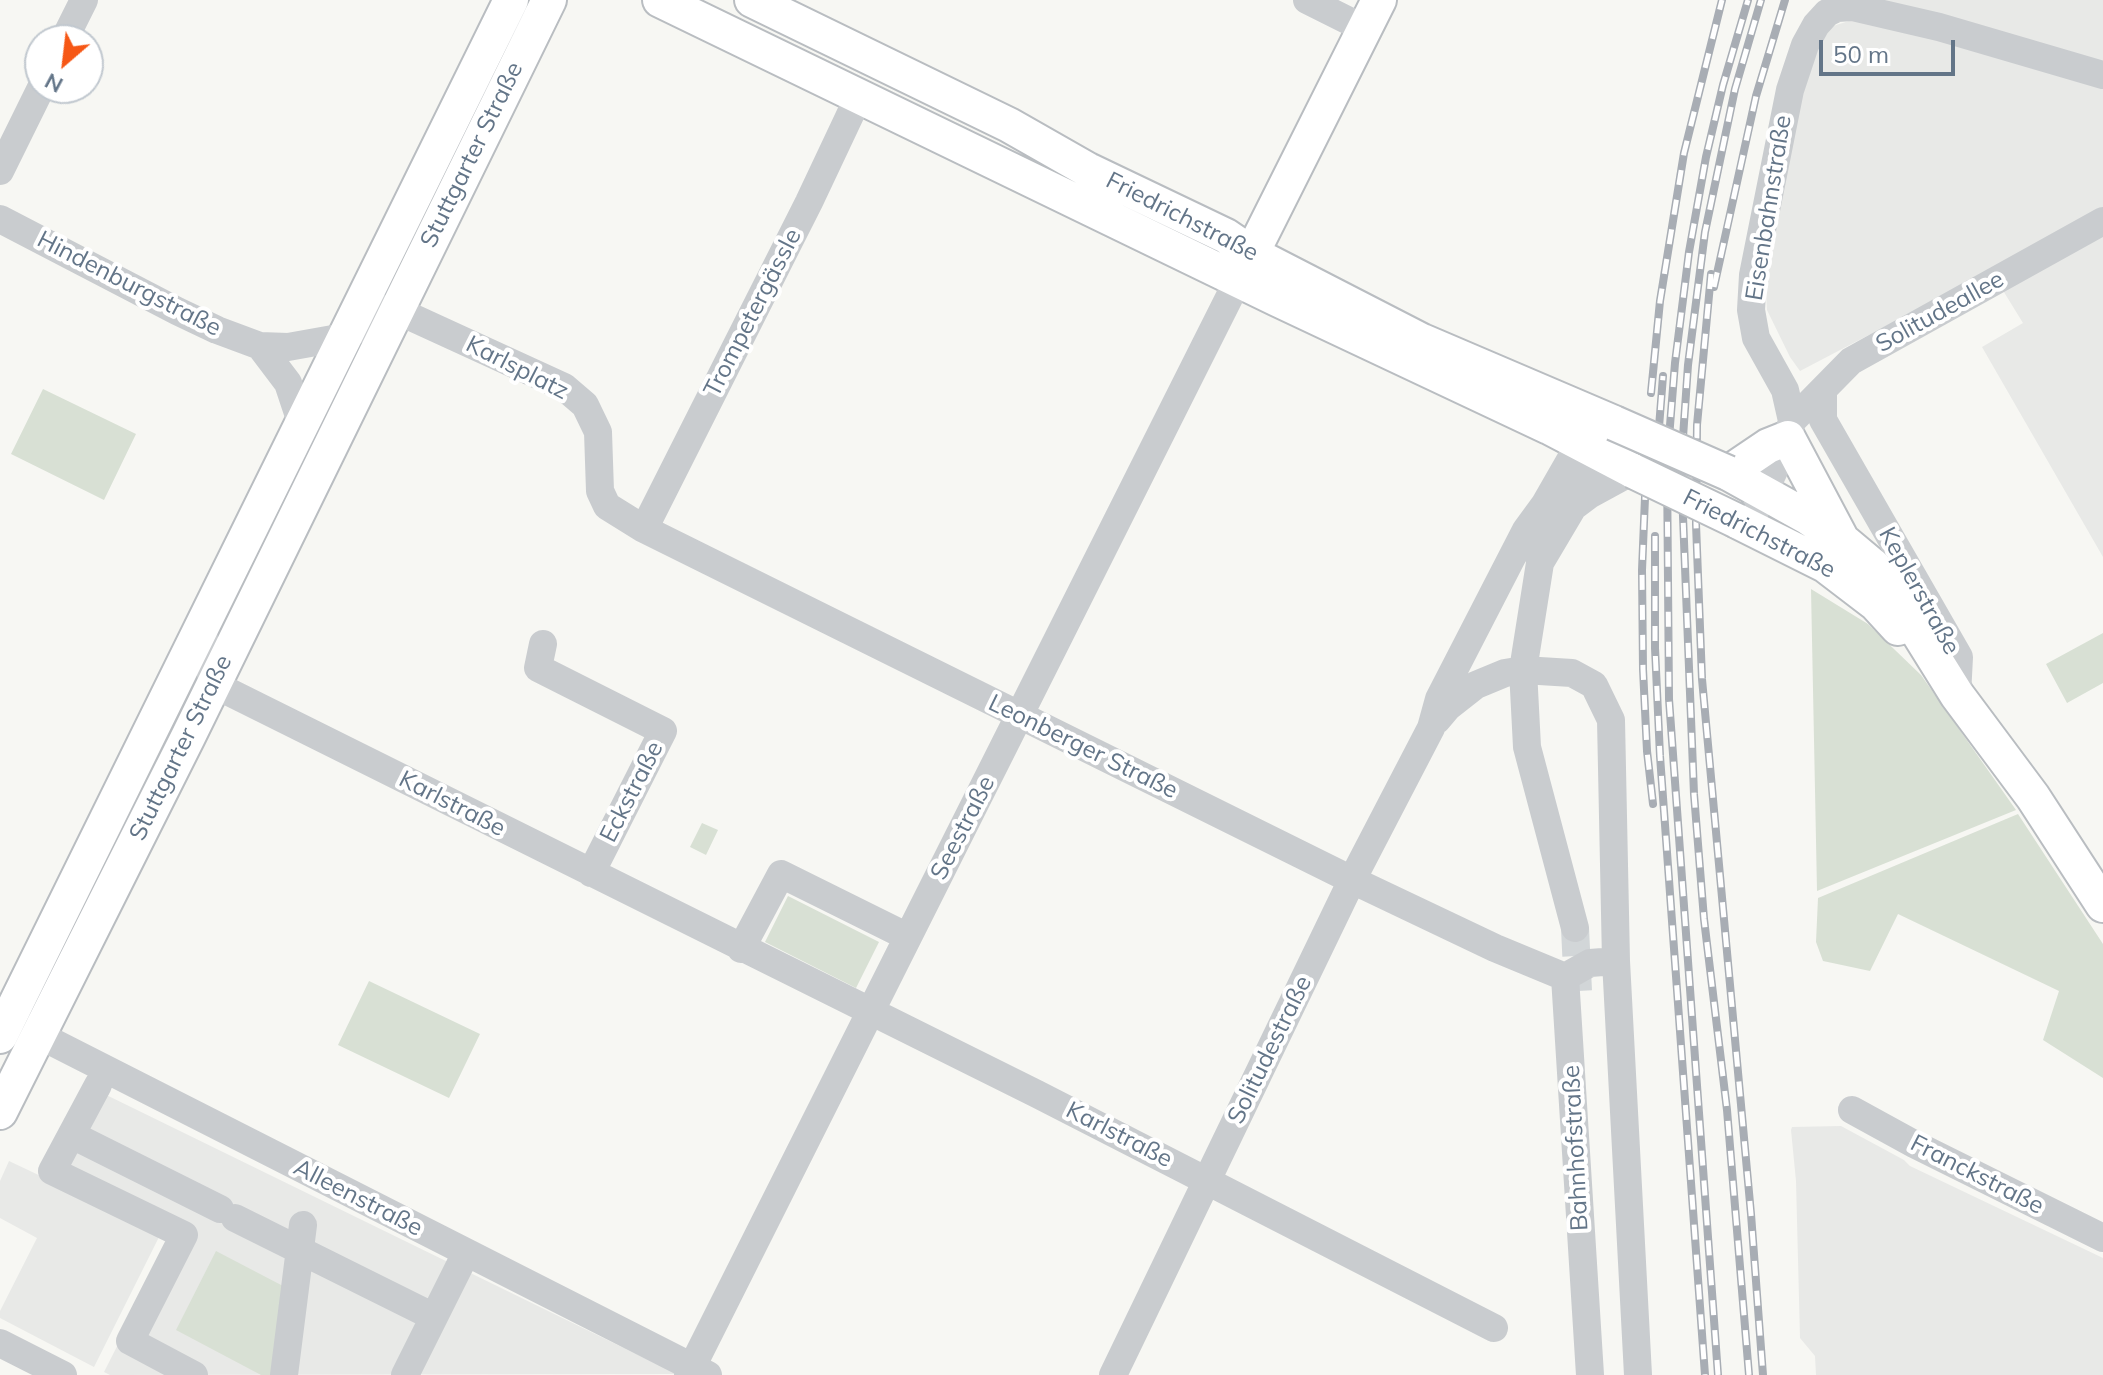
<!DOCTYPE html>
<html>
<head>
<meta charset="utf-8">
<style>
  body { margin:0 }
  #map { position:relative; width:2103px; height:1375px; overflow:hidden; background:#f7f7f3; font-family:Mulish,sans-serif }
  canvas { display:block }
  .north { position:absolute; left:24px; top:24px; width:80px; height:80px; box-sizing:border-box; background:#fff; border:2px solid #c1c8cf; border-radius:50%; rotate:208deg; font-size:22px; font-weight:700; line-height:32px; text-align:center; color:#637588 }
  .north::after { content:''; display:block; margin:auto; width:28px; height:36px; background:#f65715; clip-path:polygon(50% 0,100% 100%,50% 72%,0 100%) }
  .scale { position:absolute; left:1819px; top:40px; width:136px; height:36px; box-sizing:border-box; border:4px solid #637588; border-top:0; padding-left:10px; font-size:24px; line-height:28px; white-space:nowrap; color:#637588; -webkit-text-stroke:6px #fff; paint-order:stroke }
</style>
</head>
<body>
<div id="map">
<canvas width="2103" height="1375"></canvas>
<div class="north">N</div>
<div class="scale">50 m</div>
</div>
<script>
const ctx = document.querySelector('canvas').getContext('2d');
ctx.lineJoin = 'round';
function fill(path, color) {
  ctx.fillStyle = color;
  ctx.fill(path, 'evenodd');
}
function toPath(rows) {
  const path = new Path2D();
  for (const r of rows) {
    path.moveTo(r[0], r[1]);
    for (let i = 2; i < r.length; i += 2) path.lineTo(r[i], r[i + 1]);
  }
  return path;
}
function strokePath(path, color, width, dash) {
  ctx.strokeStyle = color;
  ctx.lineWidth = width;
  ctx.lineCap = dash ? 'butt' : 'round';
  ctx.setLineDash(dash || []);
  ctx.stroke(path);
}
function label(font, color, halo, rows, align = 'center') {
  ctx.font = font + ' Mulish,sans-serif';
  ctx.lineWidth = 8;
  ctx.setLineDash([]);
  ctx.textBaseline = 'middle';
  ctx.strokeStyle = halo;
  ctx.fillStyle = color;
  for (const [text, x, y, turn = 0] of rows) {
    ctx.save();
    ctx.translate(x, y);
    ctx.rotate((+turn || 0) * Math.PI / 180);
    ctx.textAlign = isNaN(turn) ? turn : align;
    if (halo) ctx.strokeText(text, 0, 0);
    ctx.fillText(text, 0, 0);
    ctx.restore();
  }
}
const built = toPath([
  [1866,0,2103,0,2103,557,1982,347,2023,323,1991,271,1800,371,1790,357,1767,310,1765,273,1798,93,1819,36,1836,25,1859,18],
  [90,1087,677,1374,110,1375,104,1372,172,1238,46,1175],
  [1841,1126,1904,1160,1910,1166,2103,1258,2103,1375,1816,1375,1815,1356,1800,1338,1796,1181,1791,1130,1792,1127],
  [9,1161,161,1233,94,1367,0,1318,0,1311,37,1238,0,1218,0,1181]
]);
const green = toPath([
  [43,389,136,434,104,500,11,454],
  [1811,589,1868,624,1921,675,2016,810,1817,891],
  [2103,633,2103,683,2067,703,2046,664],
  [2018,814,2103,944,2103,1078,2043,1040,2059,991,1898,914,1870,971,1823,961,1816,942,1818,898],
  [702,823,718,830,706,855,690,847],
  [788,896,879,942,856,988,765,942],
  [369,981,480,1034,449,1098,338,1045],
  [216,1251,283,1286,272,1375,261,1375,176,1330]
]);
const minorTunnel = toPath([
  [1575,928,1578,991]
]);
const minor = toPath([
  [1307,0,1365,29],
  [64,40,84,0],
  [0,171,41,88],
  [0,219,177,311,217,330,260,346,288,347,344,337,361,327,382,309,396,310,564,387,585,405,598,432,600,491,607,506,644,529,1352,880,1495,948,1565,977],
  [260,346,288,383,302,425],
  [1823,391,1823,420,1959,657,1957,695],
  [1792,421,1851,361,2103,221],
  [1573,507,1589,495,1633,471],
  [1748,526,1785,447,1792,421,1785,390,1756,338,1751,310,1753,275,1790,90,1805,45,1816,25,1827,13,1837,8,1853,7,1939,27,2103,75],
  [644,529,809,202,859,96],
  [1541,561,1573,507,1597,452,1593,433],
  [202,629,213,684,1037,1094,1494,1328],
  [543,644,538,668,663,731,591,873],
  [1437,720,1448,707,1476,685,1505,673,1523,670,1572,673,1594,685,1611,720,1616,961,1638,1375],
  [1575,928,1527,747,1523,670,1540,563,1538,539,1545,504,1580,443,1595,430],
  [741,949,781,874,908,937],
  [1565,977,1590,1375],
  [1565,977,1590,963,1616,961],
  [21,1026,708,1375],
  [98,1085,52,1171,184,1235,130,1341,194,1375],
  [1852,1110,1914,1144,2103,1238],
  [72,1135,220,1209],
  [235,1218,434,1317],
  [0,1343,63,1375],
  [284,1375,303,1225],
  [405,1375,461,1263],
  [688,1375,1238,280],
  [1113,1375,1352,880,1431,728,1439,699,1526,530,1545,504]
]);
const major = toPath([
  [660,0,1277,299,1549,427,1633,471],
  [752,0,1009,125,1088,170,1226,236,1251,253,1422,341,1614,423],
  [1242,273,1379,0],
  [1737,521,1825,565,1876,604,1898,628],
  [1842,540,1788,438,1768,446,1728,473,1809,518,1842,540,1873,566,1891,589,1957,695,2033,797,2103,905],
  [0,1036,511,0],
  [0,1112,188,737,549,0]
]);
const rail = toPath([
  [1711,274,1697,425,1696,524,1702,679,1751,1214,1763,1375],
  [1714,287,1756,96,1785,0],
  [1651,393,1660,301,1684,153,1722,0],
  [1648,425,1642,570,1643,669,1647,751,1653,804],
  [1658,440,1663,376],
  [1655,536,1655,648,1660,756,1705,1375],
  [1718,1375,1669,699,1667,463,1675,363,1689,252,1706,157,1723,85,1748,0],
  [1749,1375,1727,1110,1704,919,1694,794,1681,466,1688,365,1705,232,1735,89,1761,0]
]);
const majorBridge = toPath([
  [1614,423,1728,473],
  [1633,471,1737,521]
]);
const streetNames = [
  ["Stuttgarter Straße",472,155,-64],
  ["Eisenbahnstraße",1769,208,-81],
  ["Friedrichstraße",1182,217,27],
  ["Hindenburgstraße",129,284,27],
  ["Solitudeallee",1940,312,-29],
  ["Trompetergässle",753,313,-63],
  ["Karlsplatz",517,368,27],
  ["Friedrichstraße",1759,534,27],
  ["Keplerstraße",1919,591,61],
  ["Leonberger Straße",1083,747,26],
  ["Stuttgarter Straße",181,748,-64],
  ["Eckstraße",632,792,-63],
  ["Karlstraße",452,804,27],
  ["Seestraße",963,828,-63],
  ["Solitudestraße",1270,1050,-64],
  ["Karlstraße",1119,1135,27],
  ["Bahnhofstraße",1576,1148,-93],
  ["Franckstraße",1977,1175,27],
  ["Alleenstraße",358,1198,27]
];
fill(built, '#e8e9e7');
fill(green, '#d8e0d4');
strokePath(minorTunnel, '#d2d6d8', 28, [28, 14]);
strokePath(major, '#b9bdc1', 38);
strokePath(minor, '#c9cccf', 28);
strokePath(major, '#fff', 34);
strokePath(rail, '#a8adb4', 8);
strokePath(rail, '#fff', 5, [15]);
strokePath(majorBridge, '#b9bdc1', 38, []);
strokePath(majorBridge, '#fff', 34);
label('24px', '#637588', '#fff', streetNames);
</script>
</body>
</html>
